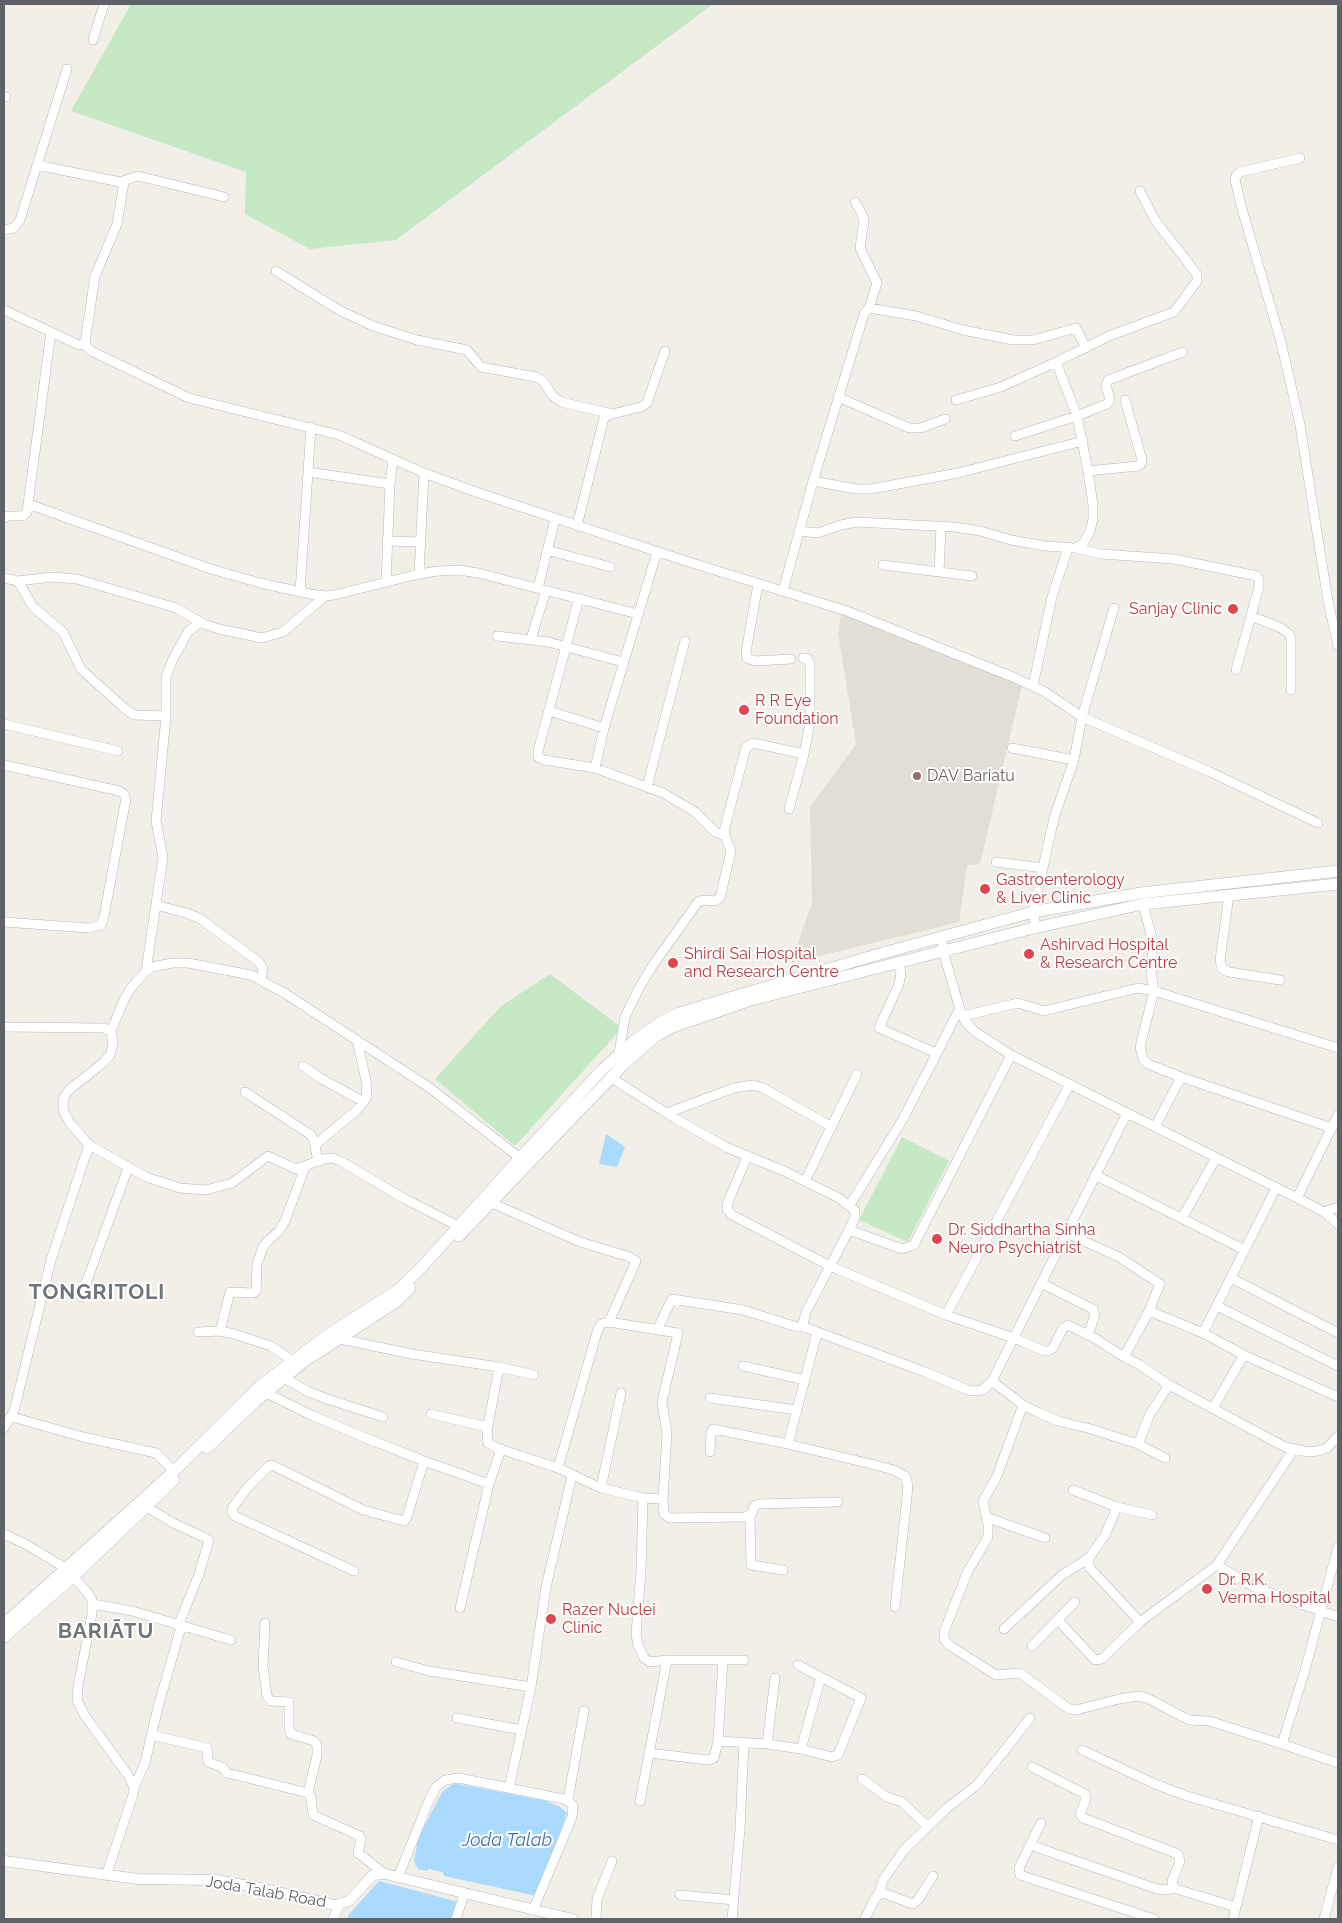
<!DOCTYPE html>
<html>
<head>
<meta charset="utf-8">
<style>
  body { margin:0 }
  #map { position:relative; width:1342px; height:1923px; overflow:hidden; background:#f1efe8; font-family:Raleway,sans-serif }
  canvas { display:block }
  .frame { position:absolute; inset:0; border:5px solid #5f6368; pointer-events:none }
</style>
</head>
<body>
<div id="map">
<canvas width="1342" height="1923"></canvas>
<div class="frame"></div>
</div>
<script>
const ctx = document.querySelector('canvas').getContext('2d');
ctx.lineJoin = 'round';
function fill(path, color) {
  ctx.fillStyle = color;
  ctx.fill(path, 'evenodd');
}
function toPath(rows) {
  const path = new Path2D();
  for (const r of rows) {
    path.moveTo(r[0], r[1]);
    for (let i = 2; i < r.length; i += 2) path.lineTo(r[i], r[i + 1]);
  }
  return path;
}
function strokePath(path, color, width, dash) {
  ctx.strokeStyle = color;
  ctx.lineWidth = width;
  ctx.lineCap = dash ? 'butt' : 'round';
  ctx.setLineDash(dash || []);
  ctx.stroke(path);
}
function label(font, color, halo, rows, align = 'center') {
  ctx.font = font + ' Raleway,sans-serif';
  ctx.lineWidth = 4;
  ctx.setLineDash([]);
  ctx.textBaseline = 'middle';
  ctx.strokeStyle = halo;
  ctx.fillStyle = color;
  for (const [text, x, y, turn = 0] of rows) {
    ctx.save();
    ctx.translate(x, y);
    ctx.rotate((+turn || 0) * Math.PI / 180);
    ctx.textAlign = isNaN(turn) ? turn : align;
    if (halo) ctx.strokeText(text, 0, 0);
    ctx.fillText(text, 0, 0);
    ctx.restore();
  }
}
const education = toPath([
  [841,612,1022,685,980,864,967,865,959,922,791,963,812,903,810,807,856,744,838,633]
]);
const green = toPath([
  [131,4,713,4,396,240,310,249,245,214,246,172,71,111],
  [550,974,622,1028,515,1146,435,1079,501,1006],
  [902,1137,949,1161,908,1242,859,1220]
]);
const water = toPath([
  [606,1134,625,1147,617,1167,599,1164],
  [454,1783,546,1801,560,1807,567,1813,537,1896,444,1876,443,1872,428,1869,427,1871,418,1869,414,1861,418,1839,442,1792],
  [379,1881,459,1902,454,1919,347,1919,349,1914]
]);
const minor = toPath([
  [93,40,104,4],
  [4,97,6,97],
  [1300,158,1240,172,1236,176,1235,180,1242,209,1281,342,1300,425,1328,601,1338,646],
  [37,165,120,182,138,176,224,197],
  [855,202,861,212,864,221,860,248,877,283,869,308],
  [4,230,14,228,20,220,67,69],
  [276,271,339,310,373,326,417,340,467,350,481,367,536,377,543,381,553,396,561,402,612,414],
  [4,310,79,345,85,343,95,276,117,224,124,182],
  [84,344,91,351,189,398,339,435,424,473,479,493,692,563,847,611,1013,677,1045,692,1082,717,1210,772,1318,823],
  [1056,362,1109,336,1174,312,1197,281,1197,275,1189,264,1155,220,1140,191],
  [838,397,909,428,921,428,945,419],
  [1015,436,1077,416,1107,404,1110,400,1106,386,1108,380,1183,352],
  [1083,441,958,473,871,489,856,489,813,481,864,314,869,308,916,316,963,330,1013,340,1033,340,1076,328,1086,348],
  [1088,471,1138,466,1141,464,1142,460,1125,400],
  [308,472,390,484],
  [28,504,211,569,260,583,310,594,325,596,334,595,419,574,438,571,459,570,478,573,638,614],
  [4,518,7,516,23,516,27,512,51,332],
  [577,526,604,418,608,415,641,407,647,403,665,351],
  [799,531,818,533,841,525,856,522,954,527,980,531,1011,540,1045,546,1075,548,1083,544,1090,531,1093,519,1093,505,1088,471,1077,416,1056,362,1001,387,956,400],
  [387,541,421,542],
  [1075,548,1101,554,1174,559,1257,576,1259,580,1259,587,1236,670],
  [547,550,610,567],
  [883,565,972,576],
  [939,572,941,526],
  [419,574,424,473],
  [4,578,14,580,19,583,33,607,63,632,81,669,124,708,134,715,166,716,156,821,163,857,146,971],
  [17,581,53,577,77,579,176,608,204,624,219,629,262,638,283,632,325,596],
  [386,583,390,484,393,459],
  [758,584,746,652,747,658,755,661,791,659],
  [538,588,555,519],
  [783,591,813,481],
  [300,592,311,427],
  [579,598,538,751,538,757,544,760,595,768,663,793,695,812,715,832,725,836],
  [1251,616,1281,628,1289,634,1291,638,1291,690],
  [497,636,548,642,623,662],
  [531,639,546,590],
  [1033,686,1052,597,1068,548],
  [549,711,604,728],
  [166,716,166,677,173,659,188,632,200,622],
  [4,724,118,751],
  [1012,748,1074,760],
  [4,765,119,791,124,794,126,799,104,916,101,925,88,928,4,922],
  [595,768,604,728,657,552],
  [647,787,685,641],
  [789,809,804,754,810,723,810,665,808,659,803,658],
  [996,862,1043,868],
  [1229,895,1220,960,1222,969,1229,972,1280,980],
  [1143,904,1153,942,1151,973,1154,991,1338,1048],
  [156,905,186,913,199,918,259,962,263,969,261,980],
  [1036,927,1033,912,1054,818,1074,760,1082,717,1114,608],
  [942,937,943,951,961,1013,966,1022,974,1031,1011,1055,1297,1198,1338,1115],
  [898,962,901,973,899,984,879,1028,936,1053],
  [963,1016,1018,1003,1044,1011,1138,988,1154,991,1140,1047,1143,1059,1148,1064,1181,1077,1332,1128],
  [4,1027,104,1028,111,1031,113,1043,110,1055,104,1062,69,1090,64,1097,63,1105,64,1112,70,1123,89,1145,146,1177,180,1188,206,1190,232,1183,268,1156,296,1169,324,1159,333,1158,342,1162,403,1198,458,1226],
  [111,1031,124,1000,131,988,146,971,153,967,172,963,188,963,251,975,286,994,430,1088,520,1158],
  [619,1053,625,1017,639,988,653,965,698,902,703,900,715,901,720,898,731,851,725,836,724,831,746,747,753,743,804,754],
  [303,1066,320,1078,364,1102],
  [610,1077,676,1119,728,1148,784,1171,839,1198,855,1211,855,1217,849,1230,902,1249,914,1245,1011,1055],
  [245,1092,311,1135,314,1141,318,1162],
  [667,1113,734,1088,753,1085,763,1088,832,1127],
  [1155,1127,1181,1077],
  [315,1145,357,1110,366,1098,367,1085,357,1040],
  [747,1157,728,1202,727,1209,732,1215,830,1266,946,1315,1014,1338,1044,1351,1048,1351,1053,1348,1063,1328,1068,1325,1096,1339,1124,1357],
  [1095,1175,1245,1250],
  [805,1181,857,1074],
  [1297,1198,1324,1212,1338,1224],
  [485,1200,580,1242,630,1257,636,1261,609,1322,601,1324,597,1332,558,1468],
  [850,1205,903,1119,960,1008],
  [1324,1212,1338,1207],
  [1182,1218,1216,1158],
  [849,1230,806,1312,803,1323,804,1327,925,1372,968,1390,973,1391,983,1390,992,1381,1127,1113],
  [1066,1233,1119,1257,1160,1284,1149,1311,1124,1357,1140,1365,1169,1385,1285,1447,1308,1452,1318,1451,1327,1448,1338,1436],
  [1231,1278,1338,1333],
  [1041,1283,1093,1309,1095,1315,1088,1335],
  [81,1297,128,1168],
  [1217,1306,1338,1366],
  [1149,1311,1203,1333,1244,1355,1338,1397],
  [946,1315,1070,1084],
  [657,1330,672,1299,743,1310,797,1327,803,1327],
  [220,1331,230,1292,253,1293,256,1291,257,1264,263,1247,268,1241,279,1231,285,1221,305,1167],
  [198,1332,220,1331,234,1334,271,1346,294,1362],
  [817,1333,788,1444,871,1464,894,1470,905,1476,908,1485,907,1497,895,1607],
  [1203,1333,1276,1188],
  [340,1339,412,1354,499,1367,487,1431,488,1443,497,1448,558,1468,601,1488,643,1498,663,1499,667,1433,662,1402,678,1333,609,1322],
  [743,1366,805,1380],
  [499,1367,534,1375],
  [284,1378,307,1391,327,1399,383,1417],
  [992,1381,1023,1405,1037,1412,1058,1421,1091,1429,1138,1444],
  [266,1393,311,1415,366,1438,424,1461,489,1484],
  [710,1398,797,1410],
  [1023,1405,997,1476,983,1501,988,1525,988,1537,967,1573,944,1632,944,1639,949,1645,996,1675,1020,1673,1069,1709,1076,1710,1119,1699,1138,1696,1147,1698,1189,1720,1209,1721,1282,1744,1305,1670,1338,1547],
  [1213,1408,1244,1355],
  [431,1414,487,1427],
  [12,1417,83,1437,156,1453,174,1471],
  [4,1428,14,1411,51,1260,89,1145],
  [710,1452,711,1433,713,1429,788,1444],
  [1165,1458,1138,1444,1150,1414,1169,1385],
  [601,1488,621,1393],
  [1073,1490,1117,1507,1105,1535,1089,1558,1089,1567,1140,1622],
  [643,1498,641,1571,636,1634,638,1645,644,1658,650,1662,667,1660,744,1660],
  [663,1499,664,1514,670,1518,745,1517,752,1514,754,1506,759,1504,838,1502],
  [147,1507,173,1523,206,1538,209,1541,198,1577,178,1626],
  [1117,1507,1152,1515],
  [750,1515,751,1565,783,1570],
  [986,1517,1045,1538],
  [4,1534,27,1545,67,1569,87,1592,92,1600,92,1614,78,1686,77,1700,85,1716,128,1775,134,1787,133,1795,107,1873],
  [1217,1565,1254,1587,1338,1617],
  [354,1571,235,1516,232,1512,233,1507,248,1487,269,1466,272,1465,363,1510,404,1521,407,1517,424,1461],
  [93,1604,132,1611,231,1640],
  [460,1608,489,1484,501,1449],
  [1058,1620,1095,1660,1102,1659,1140,1622,1217,1565,1294,1449],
  [265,1623,263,1667,267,1696,271,1701,289,1702,289,1728,291,1734,314,1741,317,1745,317,1755,308,1793],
  [1004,1629,1062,1575,1089,1558],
  [1032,1646,1075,1602],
  [396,1662,429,1671,531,1687],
  [457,1718,522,1730],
  [152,1735,207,1748,208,1762,222,1767,227,1773,308,1793,311,1797,313,1815,360,1836,361,1839,358,1853,385,1874],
  [718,1741,767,1744,801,1749,832,1757,838,1755,861,1698,798,1665],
  [767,1744,775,1678],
  [1282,1744,1338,1763],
  [801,1749,821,1677],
  [1082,1750,1155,1784,1187,1796,1338,1840],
  [649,1753,708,1760,714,1758,718,1741,723,1660],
  [1032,1767,1085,1794,1086,1799,1080,1814,1083,1818,1178,1854,1180,1861,1172,1881,1173,1886,1176,1889,1236,1907],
  [862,1779,887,1797,902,1802,927,1826],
  [134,1787,145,1763,158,1707,181,1627],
  [509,1788,531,1687,546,1587,572,1476],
  [568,1800,584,1711],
  [640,1801,667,1660],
  [1041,1823,1019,1868,1020,1875,1154,1919],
  [1030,1845,1157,1889,1165,1890,1174,1888],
  [398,1877,428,1803,435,1788,445,1780,459,1778,568,1800,573,1806,572,1817,533,1910],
  [879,1894,883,1880,904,1850,947,1808,978,1784,1030,1718],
  [680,1895,734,1900],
  [333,1919,340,1904],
  [456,1919,464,1894],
  [596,1919,597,1899,612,1861],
  [732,1919,740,1829,744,1742],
  [865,1919,874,1900,879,1894,886,1894,913,1904,918,1900,933,1876],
  [1233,1919,1259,1816],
  [1324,1919,1338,1867]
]);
const tertiary = toPath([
  [4,1861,138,1879,216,1880,265,1889,335,1905,349,1901,373,1875,385,1874,573,1919]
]);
const secondary = toPath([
  [459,1236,625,1063,656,1036,675,1026,751,1000,1030,929,1143,904,1338,884],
  [207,1448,256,1401,302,1363,396,1302,410,1288],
  [4,1624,174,1471,260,1386,329,1334,398,1290,421,1268,520,1158,602,1070,634,1041,659,1023,679,1013,746,993,883,953,1033,912,1141,893,1338,871],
  [4,1637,74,1576,174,1480]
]);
const markers = [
  [1233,609,6,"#e0444e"],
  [744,710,6,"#e0444e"],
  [917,776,5,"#8d6e63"],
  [985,889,6,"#e0444e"],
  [1029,954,6,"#e0444e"],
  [673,963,6,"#e0444e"],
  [937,1239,6,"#e0444e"],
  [1207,1589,6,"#e0444e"],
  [551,1619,6,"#e0444e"]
];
const healthNames = [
  ["Sanjay Clinic",1222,609,"right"],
  ["R R Eye",755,701],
  ["Foundation",755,719],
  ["Gastroenterology",996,880],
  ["& Liver Clinic",996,898],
  ["Ashirvad Hospital",1040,945],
  ["& Research Centre",1040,963],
  ["Shirdi Sai Hospital",684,954],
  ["and Research Centre",684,972],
  ["Dr. Siddhartha Sinha",948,1230],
  ["Neuro Psychiatrist",948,1248],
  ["Dr. R.K.",1218,1580],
  ["Verma Hospital",1218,1598],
  ["Razer Nuclei",562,1610],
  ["Clinic",562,1628]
];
const educationNames = [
  ["DAV Bariatu",927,776]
];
const streetNames = [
  ["Joda Talab Road",266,1892,10]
];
const waterNames = [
  ["Joda Talab",507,1841]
];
const districtNames = [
  ["TONGRITOLI",97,1293],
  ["BARIĀTU",106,1632]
];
fill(education, '#e1ded6');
fill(green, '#c5e8c5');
fill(water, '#aadaff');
strokePath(minor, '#b5b8bc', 10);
strokePath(tertiary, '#b5b8bc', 11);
strokePath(secondary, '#b6babf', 12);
strokePath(minor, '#fff', 9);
strokePath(tertiary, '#fff', 10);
strokePath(secondary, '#fff', 11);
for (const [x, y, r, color] of markers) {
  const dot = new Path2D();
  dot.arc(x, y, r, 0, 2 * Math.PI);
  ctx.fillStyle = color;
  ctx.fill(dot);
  strokePath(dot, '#fff', 2);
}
label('16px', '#be3a42', '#fff', healthNames, 'left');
label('16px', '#785e54', '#fff', educationNames, 'left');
label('16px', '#5f6368', '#fff', streetNames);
label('italic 18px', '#4174aa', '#fff', waterNames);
ctx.letterSpacing = '1px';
label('bold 21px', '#70757a', '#fff', districtNames);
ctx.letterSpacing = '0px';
</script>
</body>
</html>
